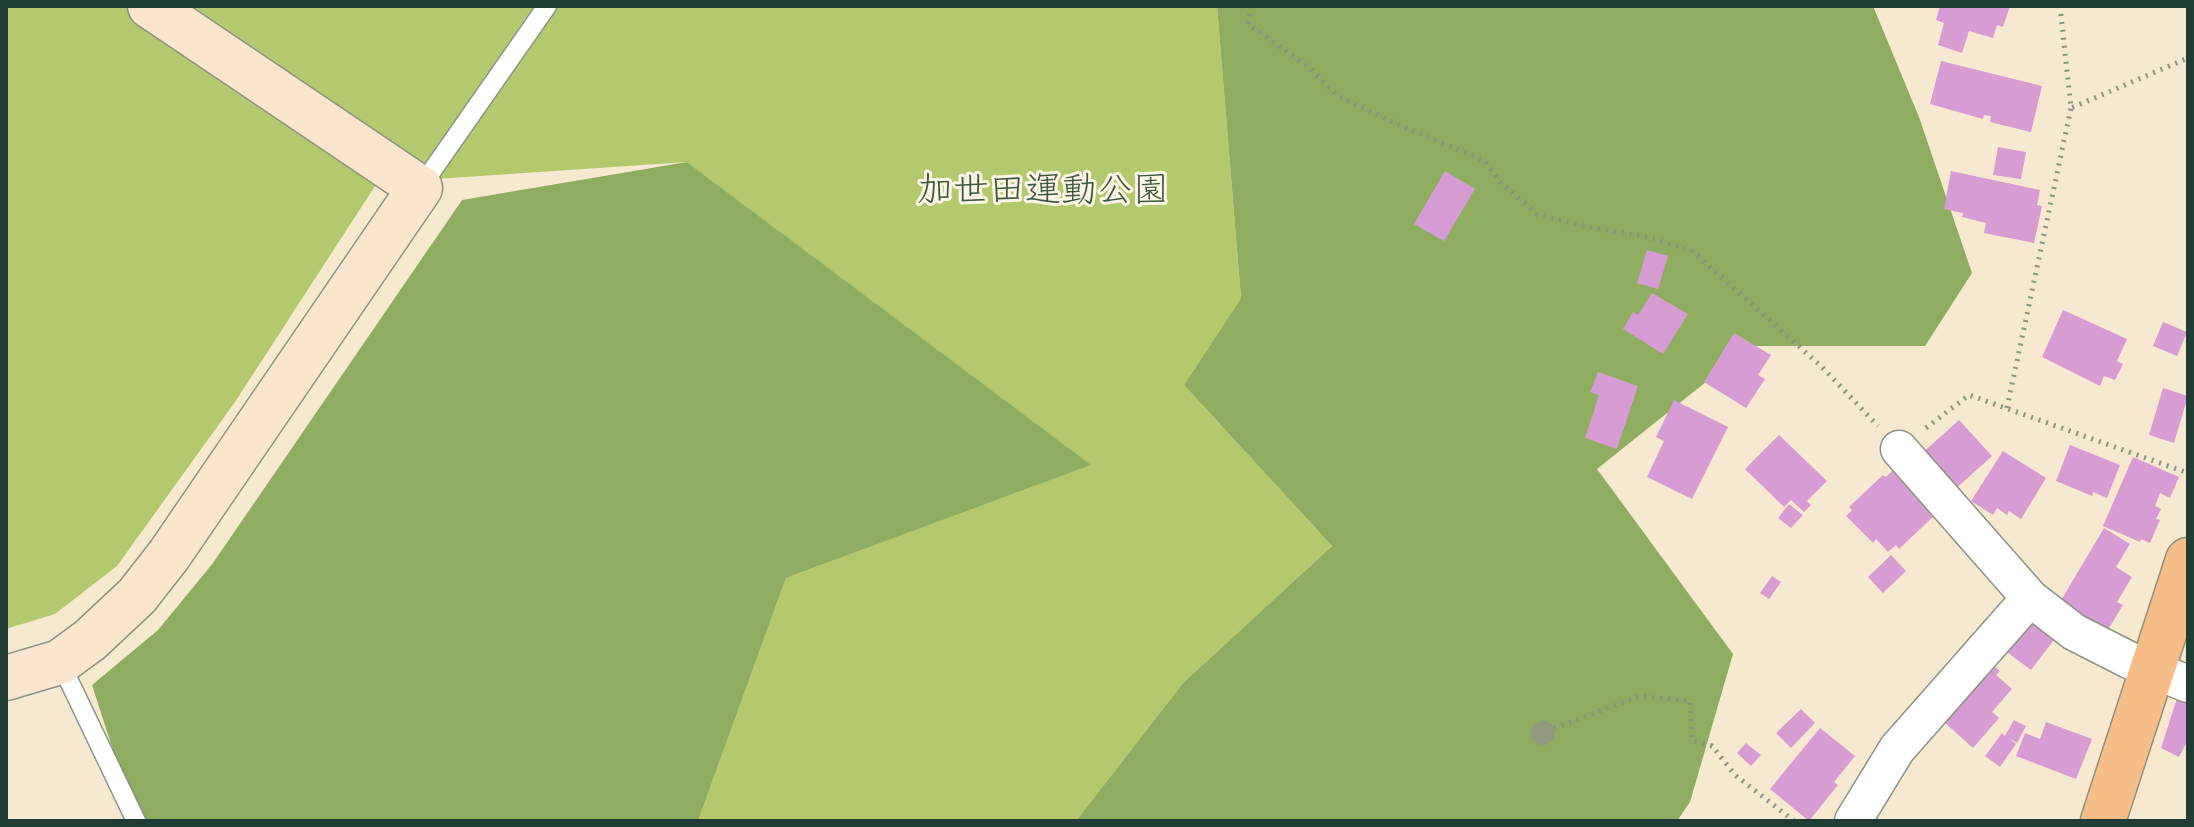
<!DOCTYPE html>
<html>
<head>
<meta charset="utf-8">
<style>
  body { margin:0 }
  #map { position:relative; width:2194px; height:827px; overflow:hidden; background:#f7e9d0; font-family:"Indie Flower",sans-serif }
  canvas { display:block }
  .frame { position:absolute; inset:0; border:8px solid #1f3d34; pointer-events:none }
</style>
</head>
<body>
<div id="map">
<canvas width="2194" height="827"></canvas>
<div class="frame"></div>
</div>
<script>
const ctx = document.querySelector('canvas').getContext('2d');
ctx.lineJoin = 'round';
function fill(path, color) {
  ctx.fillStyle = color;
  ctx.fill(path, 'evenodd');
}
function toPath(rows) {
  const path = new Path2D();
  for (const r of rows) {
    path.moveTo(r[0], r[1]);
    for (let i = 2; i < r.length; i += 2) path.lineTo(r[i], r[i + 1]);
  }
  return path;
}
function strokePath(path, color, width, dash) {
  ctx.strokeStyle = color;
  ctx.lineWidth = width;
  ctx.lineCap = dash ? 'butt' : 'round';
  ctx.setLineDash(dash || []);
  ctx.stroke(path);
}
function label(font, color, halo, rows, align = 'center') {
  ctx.font = font + ' "Indie Flower","Klee One",sans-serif';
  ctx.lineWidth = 6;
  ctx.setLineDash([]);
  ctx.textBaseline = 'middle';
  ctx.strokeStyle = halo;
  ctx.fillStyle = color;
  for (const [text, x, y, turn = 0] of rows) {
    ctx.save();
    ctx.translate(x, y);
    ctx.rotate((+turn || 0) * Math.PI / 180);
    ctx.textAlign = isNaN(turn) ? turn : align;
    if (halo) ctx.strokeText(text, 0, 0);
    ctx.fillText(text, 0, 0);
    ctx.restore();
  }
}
const green = toPath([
  [6,6,1217,6,1241,298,1184,385,1332,546,1183,683,1076,821,698,821,786,578,1090,465,687,162,377,183,235,402,117,566,55,614,6,629]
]);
const forest = toPath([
  [1217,6,1873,6,1919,117,1972,273,1925,346,1751,346,1597,469,1733,654,1690,802,1677,821,1076,821,1183,683,1332,546,1184,385,1241,298],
  [687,162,1091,465,786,578,698,821,136,821,92,685,158,630,213,563,462,200]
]);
const building = toPath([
  [1940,6,2010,6,2003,27,1997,25,1993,38,1969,31,1962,53,1938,45,1944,23,1936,20],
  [1941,61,2042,86,2031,132,1990,122,1991,116,1984,115,1983,119,1930,104],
  [1998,147,2026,152,2021,179,1993,175],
  [1445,171,1475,189,1444,241,1414,224],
  [1951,171,2040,190,2037,205,2042,206,2034,243,1984,233,1986,223,1962,217,1963,213,1944,209],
  [1647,250,1668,256,1658,289,1637,283],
  [1652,293,1688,314,1663,354,1623,329,1633,312,1638,315],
  [2063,310,2127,339,2117,361,2123,364,2115,380,2104,376,2100,386,2042,357],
  [2163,322,2187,332,2177,356,2153,346],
  [1734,333,1771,355,1758,375,1765,379,1746,408,1704,382],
  [1598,372,1638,386,1617,449,1585,438,1599,395,1590,392],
  [2163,388,2188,396,2174,443,2149,435],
  [1674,400,1728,427,1692,499,1647,477,1664,441,1656,437],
  [1959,420,1992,456,1951,493,1918,457],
  [1779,435,1827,481,1807,501,1811,505,1804,512,1791,500,1784,507,1745,469],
  [2070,445,2120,465,2107,498,2093,492,2092,496,2056,481],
  [2003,451,2046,478,2021,519,2009,511,2007,515,1997,508,1993,515,1971,501],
  [2133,457,2179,477,2170,498,2160,493,2155,506,2161,509,2156,519,2160,520,2150,543,2141,539,2140,542,2103,526],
  [1893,470,1935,515,1899,549,1896,545,1888,552,1876,539,1873,543,1846,516,1852,510,1849,507,1883,475,1886,477],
  [1789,504,1803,515,1791,528,1778,518],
  [2104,528,2130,544,2116,567,2132,577,2117,602,2123,605,2107,631,2060,602],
  [1891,555,1906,571,1883,593,1868,577],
  [1772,576,1781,582,1769,599,1760,593],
  [2027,612,2057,636,2031,670,2000,647],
  [1982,656,2000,671,1996,675,2012,689,1992,712,1999,718,1973,748,1933,712],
  [2179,692,2188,697,2188,740,2179,757,2161,748],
  [1801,709,1815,723,1791,748,1776,733],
  [2014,720,2026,726,2017,743,2009,738,2016,744,2000,767,1985,756,2002,733,2005,736],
  [2046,722,2092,739,2076,779,2016,756,2025,733,2040,739],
  [1820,728,1855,756,1834,782,1838,785,1809,821,1770,789],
  [1746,743,1761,755,1751,766,1737,753]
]);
const path = toPath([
  [1251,6,1248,24,1311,69,1338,96,1397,124,1485,161,1501,183,1537,214,1587,227,1648,237,1692,251,1821,366,1878,426],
  [2060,6,2071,108,2188,58],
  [2007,408,2071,108],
  [1926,428,1969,395,2188,473],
  [1554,728,1640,696,1690,701,1692,740,1712,746,1735,775,1794,821]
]);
const lane = toPath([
  [420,188,547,6],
  [60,662,136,821]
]);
const street = toPath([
  [1899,449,2030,598,2074,632,2129,660,2188,684],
  [1853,821,1897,749,2030,598]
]);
const secondary = toPath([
  [6,678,60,662,90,640,137,596,169,555,420,188,150,6]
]);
const highway = toPath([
  [2103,821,2188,560]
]);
const trees = [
  [1543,733]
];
const parkNames = [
  ["加世田運動公園",1043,195]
];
fill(green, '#b4c96e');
fill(forest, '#8fad61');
fill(building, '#d79cd4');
strokePath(lane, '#8b9382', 21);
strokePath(street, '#8b9382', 39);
strokePath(secondary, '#8b9382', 47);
strokePath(highway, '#8b9382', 47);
strokePath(path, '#8b9382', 5, [2, 6]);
strokePath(lane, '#fff', 18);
strokePath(street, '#fff', 36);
strokePath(secondary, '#fbe5cf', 44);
strokePath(highway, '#f6be86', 44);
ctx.fillStyle = '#919a81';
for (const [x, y] of trees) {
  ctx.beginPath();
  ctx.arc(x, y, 12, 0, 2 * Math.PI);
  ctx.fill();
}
label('36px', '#3d5940', '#fcf5e5', parkNames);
</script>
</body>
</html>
